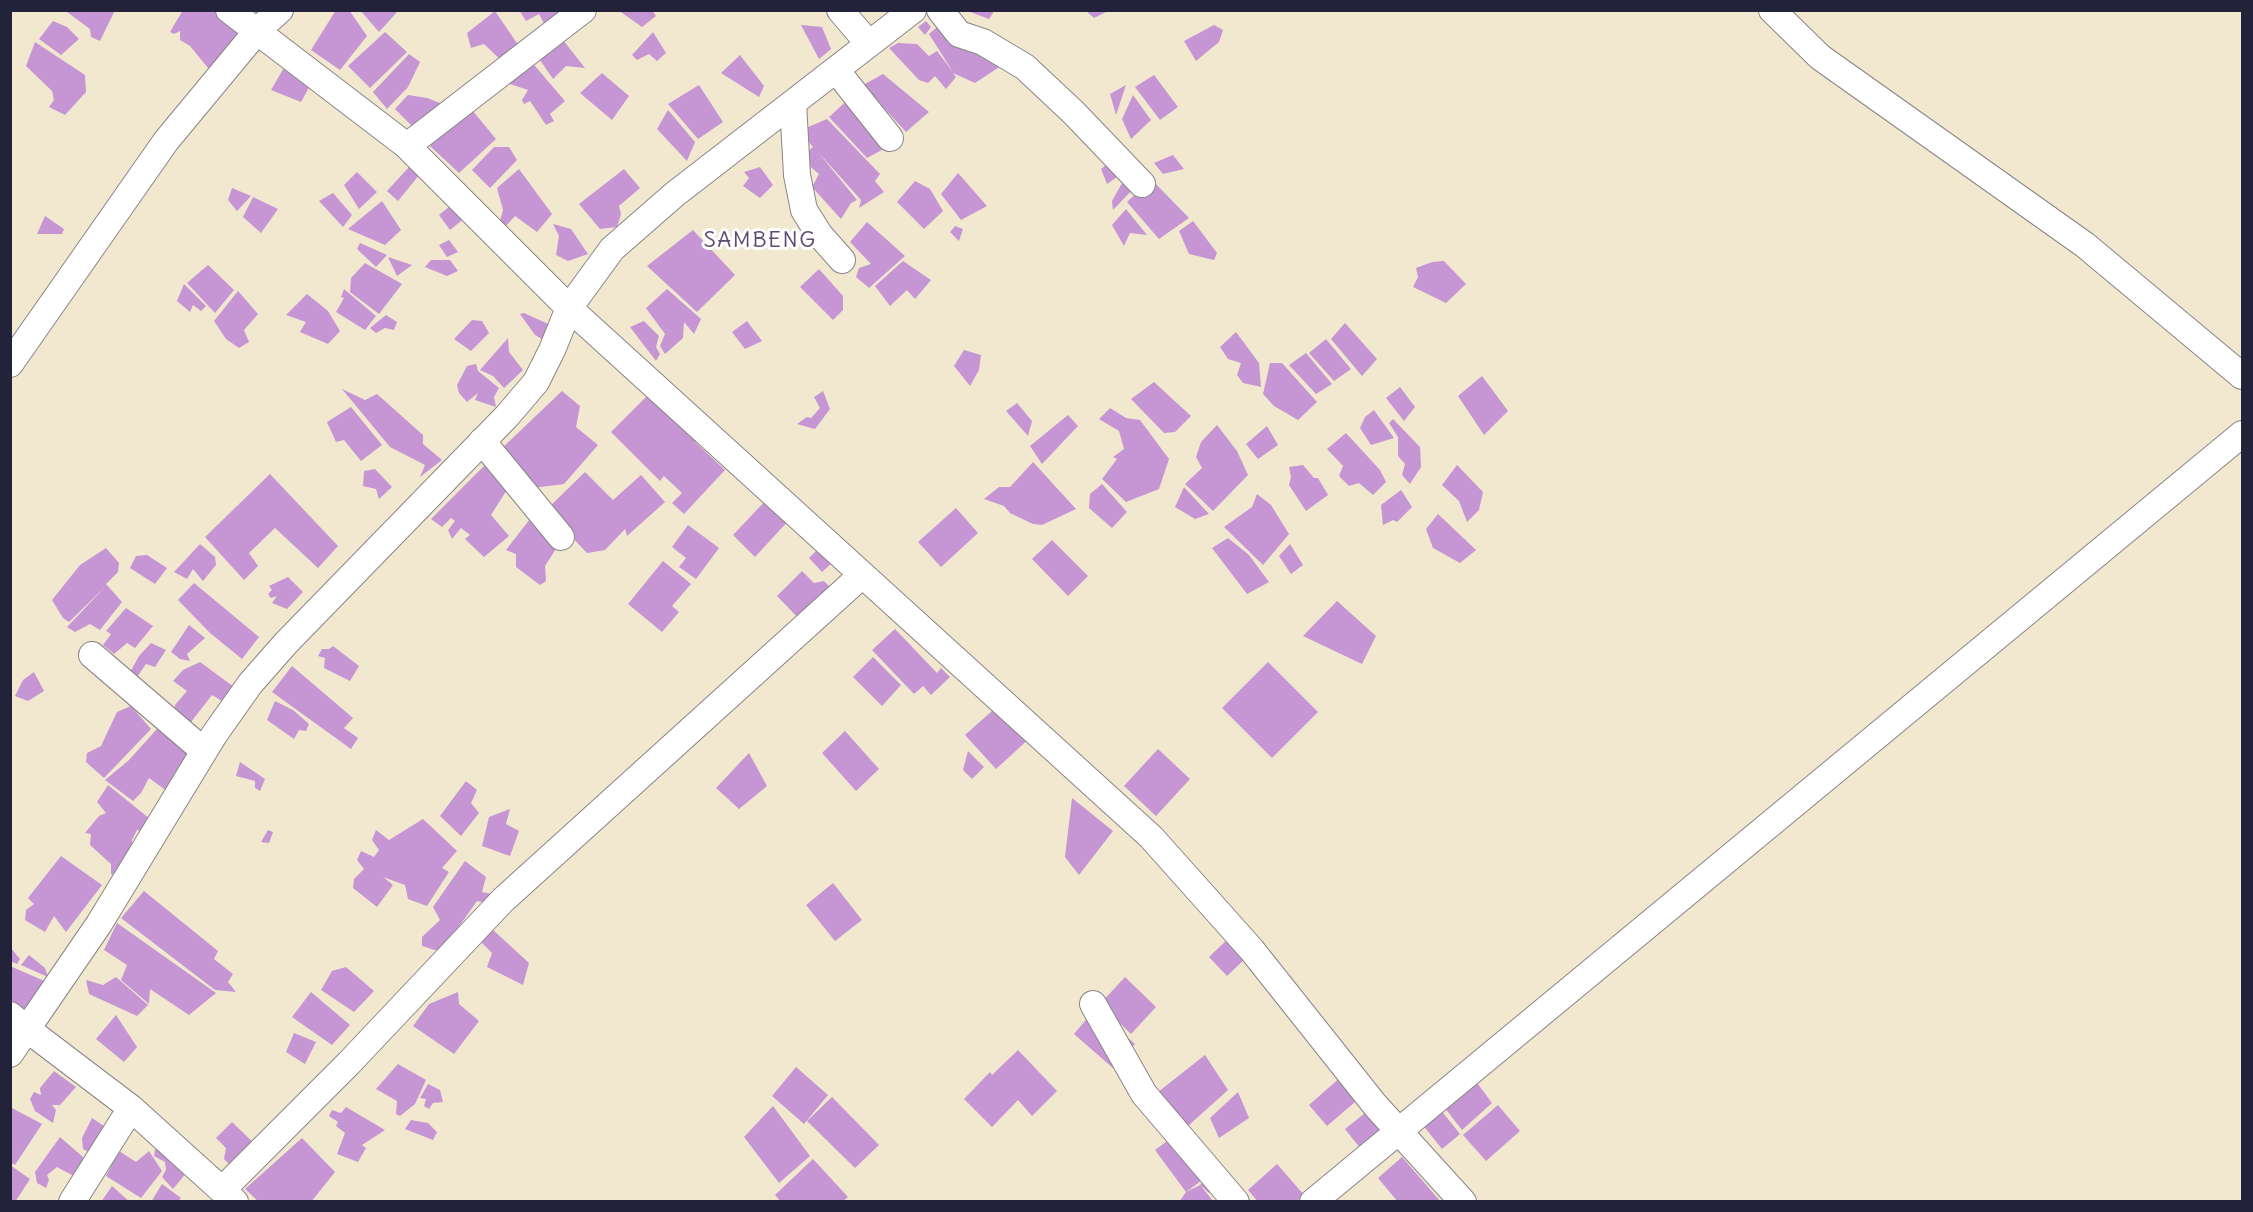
<!DOCTYPE html>
<html>
<head>
<meta charset="utf-8">
<style>
  body { margin:0 }
  #map { position:relative; width:2253px; height:1212px; overflow:hidden; background:#f2e8d0; font-family:Delius,sans-serif }
  canvas { display:block }
  .frame { position:absolute; inset:0; border:12px solid #22223b; pointer-events:none }
</style>
</head>
<body>
<div id="map">
<canvas width="2253" height="1212"></canvas>
<div class="frame"></div>
</div>
<script>
const ctx = document.querySelector('canvas').getContext('2d');
ctx.lineJoin = 'round';
function fill(path, color) {
  ctx.fillStyle = color;
  ctx.fill(path, 'evenodd');
}
function toPath(rows) {
  const path = new Path2D();
  for (const r of rows) {
    path.moveTo(r[0], r[1]);
    for (let i = 2; i < r.length; i += 2) path.lineTo(r[i], r[i + 1]);
  }
  return path;
}
function strokePath(path, color, width, dash) {
  ctx.strokeStyle = color;
  ctx.lineWidth = width;
  ctx.lineCap = dash ? 'butt' : 'round';
  ctx.setLineDash(dash || []);
  ctx.stroke(path);
}
function label(font, color, halo, rows, align = 'center') {
  ctx.font = font + ' Delius,sans-serif';
  ctx.lineWidth = 6;
  ctx.setLineDash([]);
  ctx.textBaseline = 'middle';
  ctx.strokeStyle = halo;
  ctx.fillStyle = color;
  for (const [text, x, y, turn = 0] of rows) {
    ctx.save();
    ctx.translate(x, y);
    ctx.rotate((+turn || 0) * Math.PI / 180);
    ctx.textAlign = isNaN(turn) ? turn : align;
    if (halo) ctx.strokeText(text, 0, 0);
    ctx.fillText(text, 0, 0);
    ctx.restore();
  }
}
const building = toPath([
  [68,10,115,10,100,41,91,37,90,29,67,12],
  [183,10,222,10,251,31,213,74,190,46,180,40,180,31,174,34,170,32],
  [336,10,349,10,367,36,340,70,311,50],
  [360,10,396,10,397,12,379,32],
  [519,10,566,10,548,31,539,14,526,21],
  [618,10,652,10,656,16,642,27],
  [965,10,995,10,989,19],
  [1085,10,1110,10,1094,18],
  [495,11,521,49,504,63,484,44,471,48,467,33],
  [53,21,67,27,79,39,61,55,39,39],
  [926,21,931,27,925,35,918,27],
  [943,22,1007,62,975,83,953,73,956,77,946,89,935,76,928,83,919,80,889,48,898,43,917,44,929,56,937,51,953,72,929,34],
  [801,25,822,27,831,49,819,59],
  [1214,25,1223,30,1219,42,1196,61,1184,41],
  [385,32,407,52,370,88,348,66],
  [653,32,666,53,657,61,649,54,637,60,632,55],
  [563,40,585,68,566,66,553,79,540,60],
  [35,42,85,75,86,92,65,115,49,107,54,100,52,91,26,66],
  [409,54,420,62,408,87,387,109,373,92],
  [740,55,764,86,759,97,721,73],
  [289,59,313,80,301,102,271,90],
  [529,59,565,101,550,114,554,121,546,125,530,101,524,104,522,100,528,90,507,83],
  [602,73,629,96,612,120,580,93],
  [883,74,929,112,906,132,863,85],
  [1154,75,1178,107,1160,120,1135,87],
  [699,85,723,122,698,139,668,104],
  [1126,85,1116,115,1110,94],
  [408,95,427,98,445,105,416,130,395,109],
  [1133,95,1151,120,1131,139,1122,119],
  [852,96,891,145,867,158,829,117],
  [467,104,496,139,459,173,430,146],
  [668,110,695,142,687,161,657,129],
  [827,119,880,174,875,181,884,192,859,208,861,200,818,152,857,200,851,203,841,219,812,187,819,174,800,158,813,147,799,131],
  [494,147,509,147,517,160,490,188,472,170],
  [1173,155,1184,169,1163,174,1154,163],
  [1112,160,1123,173,1107,184,1101,169],
  [410,166,420,174,398,201,387,191],
  [760,167,773,185,760,198,743,186,749,178,744,172],
  [519,169,552,214,537,232,515,216,506,226,500,221,503,210,497,188],
  [624,169,640,188,619,206,621,214,617,227,600,229,579,204],
  [357,172,377,192,359,209,344,185],
  [958,173,987,206,961,220,941,194],
  [1126,176,1135,187,1113,210,1112,201],
  [1151,179,1189,218,1159,239,1127,202],
  [915,181,930,189,943,211,924,229,897,202],
  [232,188,251,196,237,211,228,200],
  [333,193,352,215,343,227,319,201],
  [253,197,278,209,261,233,243,217],
  [382,201,401,230,385,245,348,229],
  [455,202,466,217,450,230,439,215],
  [1126,209,1147,235,1130,233,1124,246,1112,225],
  [45,216,64,229,62,234,37,234],
  [1193,221,1217,253,1214,260,1189,254,1179,231],
  [867,222,905,256,869,288,856,277,859,268,871,264,850,242],
  [553,224,571,229,588,254,568,261,556,255,559,236],
  [955,226,963,229,959,241,950,232],
  [693,230,735,275,697,312,647,266],
  [449,240,458,252,447,257,439,245],
  [360,243,387,255,376,267,357,249],
  [388,257,412,265,397,276],
  [431,260,450,260,458,271,447,276,425,267],
  [903,261,931,280,915,299,907,290,890,306,875,286],
  [1444,261,1466,284,1446,303,1413,287,1418,277,1416,268,1432,262],
  [365,263,402,284,379,314,350,292,351,278],
  [208,265,234,290,215,313,187,283],
  [819,269,843,296,843,310,833,320,800,287],
  [184,284,206,306,201,311,193,305,190,312,177,301],
  [344,289,376,316,365,330,336,312,344,298,341,297],
  [667,289,701,319,694,334,684,322,683,338,665,354,660,346,665,334,646,308],
  [238,291,258,314,244,330,249,342,239,348,226,339,214,321],
  [307,294,328,311,340,331,328,344,300,332,306,322,286,315],
  [524,313,557,328,550,344,535,335,520,314],
  [386,315,397,322,394,330,385,328,376,333,370,328],
  [472,320,482,321,489,333,471,351,454,339],
  [644,321,659,336,656,347,660,354,656,361,630,327],
  [747,321,762,341,745,349,732,332],
  [1345,323,1377,359,1362,376,1331,339],
  [1236,332,1259,363,1261,387,1243,383,1237,375,1241,363,1228,359,1220,347],
  [508,338,509,352,523,370,504,388,493,376,480,370],
  [1326,339,1351,369,1334,381,1309,353],
  [964,350,981,355,979,370,970,386,954,366],
  [1306,353,1332,384,1316,394,1289,365],
  [1270,363,1282,363,1317,402,1298,420,1274,406,1263,394],
  [476,364,478,371,499,388,494,397,496,407,475,400,478,393,467,402,459,393,457,385,467,366],
  [1482,376,1508,411,1484,435,1458,396],
  [1154,382,1191,416,1175,432,1164,433,1131,399],
  [1400,387,1415,407,1404,421,1386,398],
  [342,389,365,400,377,394,423,435,423,444,442,460,420,477,425,465,390,447],
  [654,389,698,442,695,442,725,470,684,514,672,503,682,493,664,476,660,481,611,432],
  [562,391,580,406,576,427,598,445,564,484,533,488,499,451],
  [823,391,830,409,815,429,797,424,807,417,811,418,820,408,814,397],
  [1017,403,1032,421,1028,436,1006,411],
  [351,407,382,445,361,461,344,440,336,442,327,422],
  [1110,408,1126,418,1140,420,1169,459,1159,489,1126,502,1102,479,1117,459,1113,457,1124,449,1119,431,1099,419],
  [1374,410,1394,438,1371,445,1360,428,1365,417],
  [1068,415,1078,426,1042,464,1030,446],
  [1393,419,1420,447,1421,467,1410,484,1402,475,1405,464,1398,456,1398,437,1389,423],
  [1217,425,1237,451,1248,475,1213,511,1185,484,1202,468,1196,457,1201,442],
  [1267,426,1278,445,1258,459,1246,444],
  [1346,433,1380,470,1386,482,1373,495,1359,483,1349,486,1339,476,1343,466,1327,449],
  [1033,462,1076,509,1042,525,1033,524,1010,513,1004,506,984,499,999,487,1010,487],
  [1303,465,1314,478,1318,478,1328,495,1306,511,1289,485,1291,477,1289,467],
  [1457,465,1483,492,1479,510,1467,522,1459,501,1442,485],
  [484,466,510,485,491,515,509,536,484,557,465,539,470,535,461,528,452,539,448,530,455,521,451,518,442,527,431,519],
  [375,469,392,487,379,499,376,489,363,486,364,471],
  [585,472,613,500,641,475,665,502,627,536,625,529,605,550,587,553,546,510],
  [270,474,338,546,318,568,275,528,249,553,258,566,244,580,205,537],
  [1102,484,1127,512,1112,528,1089,508,1090,494],
  [1184,487,1209,514,1195,519,1175,507],
  [1401,490,1412,507,1397,522,1393,520,1383,525,1381,505],
  [1257,494,1271,505,1289,534,1263,565,1224,527,1252,507],
  [768,498,790,519,755,557,733,535],
  [956,508,978,533,941,567,918,542],
  [1438,514,1476,550,1460,563,1433,548,1426,529],
  [530,519,559,544,545,566,546,581,540,585,516,567,516,554,506,550],
  [688,525,719,548,696,579,679,567,686,558,672,547],
  [1228,538,1249,555,1269,582,1247,594,1212,548],
  [1052,540,1088,576,1068,596,1032,559],
  [200,544,215,557,216,565,203,581,193,569,187,579,174,572],
  [1290,544,1303,565,1291,574,1279,556],
  [821,546,835,560,822,572,809,558],
  [106,548,119,563,118,572,106,584,122,602,100,630,90,624,75,632,67,627,105,587,69,622,63,618,52,600,80,565],
  [147,555,167,568,155,584,130,568,136,556],
  [663,561,691,584,672,606,679,612,662,632,628,604],
  [802,571,814,583,824,581,836,593,804,624,777,596],
  [288,577,303,592,287,609,272,603,277,596,271,598,268,594,272,590,269,586],
  [194,583,259,637,242,659,210,633,178,600],
  [1337,601,1376,636,1362,664,1303,636],
  [126,608,153,626,135,648,127,643,114,654,103,645,111,634,106,631],
  [189,625,205,638,187,654,190,661,180,659,171,652],
  [895,629,937,673,941,668,950,677,931,695,923,686,914,694,872,650],
  [151,643,166,650,155,667,146,664,135,680,128,676,139,656],
  [333,646,359,666,350,681,324,668,325,658,318,656,322,649,329,649],
  [873,657,901,685,882,706,853,677],
  [200,662,234,687,222,701,212,695,191,722,174,718,175,705,187,691,173,681,183,670],
  [1268,662,1318,712,1272,758,1222,708],
  [292,666,353,718,344,728,358,738,351,749,272,692],
  [34,672,44,691,28,701,15,696,23,680],
  [275,701,293,710,309,724,306,731,299,730,294,739,267,720],
  [1001,703,1031,737,996,769,965,735],
  [131,706,151,729,104,778,86,762,87,753,101,746,117,712],
  [165,720,197,750,171,794,149,778,141,793,133,801,105,780,129,760],
  [845,731,879,769,856,791,822,753],
  [1158,749,1190,779,1156,816,1124,786],
  [968,751,984,767,972,779,963,770],
  [749,753,767,786,739,809,716,788],
  [240,762,265,779,260,791,255,788,255,781,236,776],
  [466,781,477,790,471,803,479,813,461,836,440,816],
  [108,785,155,823,149,832,137,830,132,840,133,855,119,877,111,874,111,864,90,845,91,834,85,833,99,816,106,813,97,802],
  [1072,798,1113,831,1079,875,1065,857],
  [510,809,506,824,519,831,510,856,482,846,489,817],
  [423,819,457,851,442,868,449,872,427,906,408,899,405,885,383,877,393,885,377,907,353,888,354,879,364,869,357,860,361,851,374,857,379,850,372,840,376,830,389,840],
  [268,830,273,832,269,843,261,842],
  [61,856,102,885,66,932,54,916,45,932,25,920,26,910,34,904,28,898],
  [465,861,486,877,482,892,492,894,489,903,477,901,441,952,422,946,422,937,440,920,433,907],
  [833,883,862,920,835,941,806,905],
  [144,891,218,951,214,959,233,974,228,982,236,992,215,990,121,918],
  [117,923,216,993,189,1015,150,989,149,1004,121,980,127,965,104,950],
  [492,929,529,963,523,985,487,967,492,953,477,938],
  [1231,936,1249,955,1227,976,1209,957],
  [10,947,20,959,17,964,10,961],
  [29,955,45,968,48,977,21,965],
  [10,966,49,983,30,1015,10,999],
  [346,967,374,991,354,1012,321,990,332,971],
  [116,977,148,1005,137,1016,89,994,86,980,103,985],
  [1125,977,1156,1007,1131,1034,1100,1004],
  [311,992,350,1025,332,1045,292,1017],
  [458,992,459,1004,479,1021,454,1054,413,1026,429,1004],
  [1095,1009,1135,1044,1114,1069,1074,1034],
  [116,1015,137,1047,124,1062,96,1039],
  [294,1033,316,1042,305,1064,286,1052],
  [1018,1050,1057,1091,1032,1116,1018,1100,992,1127,964,1099,990,1072,992,1075],
  [1205,1055,1228,1090,1188,1126,1158,1092],
  [398,1064,426,1080,415,1104,400,1116,396,1114,397,1101,376,1089],
  [796,1067,828,1095,804,1124,772,1096],
  [54,1071,76,1087,60,1105,52,1105,56,1110,53,1123,35,1111,30,1099,34,1092,41,1095,40,1088],
  [1343,1075,1362,1096,1327,1126,1309,1105],
  [1475,1080,1492,1103,1462,1130,1444,1107],
  [428,1084,440,1090,443,1102,433,1103,429,1109,424,1106,426,1099,420,1098],
  [1238,1092,1249,1118,1219,1138,1210,1118],
  [832,1097,879,1145,855,1168,807,1121],
  [1375,1105,1394,1128,1364,1153,1345,1129],
  [1498,1105,1520,1131,1486,1161,1463,1135],
  [773,1106,810,1156,779,1183,744,1137],
  [10,1107,42,1124,15,1165,10,1162],
  [346,1107,385,1130,362,1145,366,1148,358,1162,337,1154,345,1133,336,1126,338,1122,329,1116,332,1110,341,1113],
  [1440,1109,1460,1134,1442,1149,1422,1124],
  [92,1118,113,1132,98,1157,83,1149,82,1138],
  [411,1120,428,1123,437,1132,433,1140,405,1129],
  [232,1122,260,1149,237,1172,224,1159,226,1148,216,1138],
  [1178,1133,1218,1183,1209,1193,1200,1185,1209,1175,1186,1192,1200,1185,1214,1202,1179,1202,1186,1192,1155,1150],
  [60,1137,91,1164,81,1180,57,1167,47,1175,49,1180,46,1188,37,1183,35,1172],
  [302,1138,335,1172,311,1202,259,1202,245,1189],
  [156,1143,192,1166,173,1189,162,1177,166,1170,165,1162,154,1156],
  [119,1151,136,1162,149,1151,162,1171,141,1198,106,1176],
  [1402,1157,1441,1202,1398,1202,1378,1178],
  [813,1159,848,1197,842,1202,781,1202,775,1195],
  [1277,1164,1304,1195,1296,1202,1258,1202,1248,1190],
  [10,1165,30,1179,15,1202,10,1200],
  [162,1184,181,1198,178,1202,151,1202],
  [112,1186,130,1202,101,1202]
]);
const minor = toPath([
  [229,10,407,146,569,308,1151,837,1251,949,1375,1105,1463,1202],
  [840,10,869,44],
  [940,10,959,34,983,42,1025,67,1074,113,1142,184],
  [1772,10,1820,57,2085,245,2242,376],
  [836,70,890,138],
  [793,103,797,175,804,210,819,234,842,260],
  [407,146,583,10],
  [10,364,166,141,258,30,280,10],
  [482,441,561,537],
  [92,655,204,751],
  [1093,1004,1144,1094,1236,1202],
  [10,1015,27,1029,10,1054],
  [223,1189,349,1063,503,900,862,575],
  [72,1202,131,1108],
  [235,1202,131,1108,27,1029,99,924,214,735,250,684,286,643,507,416,536,382,552,350,569,308,612,249,675,194,913,10],
  [1313,1202,2242,434]
]);
const quarterNames = [
  ["SAMBENG",760,241]
];
fill(building, '#c595d4');
strokePath(minor, '#8a8586', 28);
strokePath(minor, '#fff', 26);
ctx.letterSpacing = '1.5px';
label('22px', '#5b4a71', '#fff', quarterNames);
ctx.letterSpacing = '0px';
</script>
</body>
</html>
